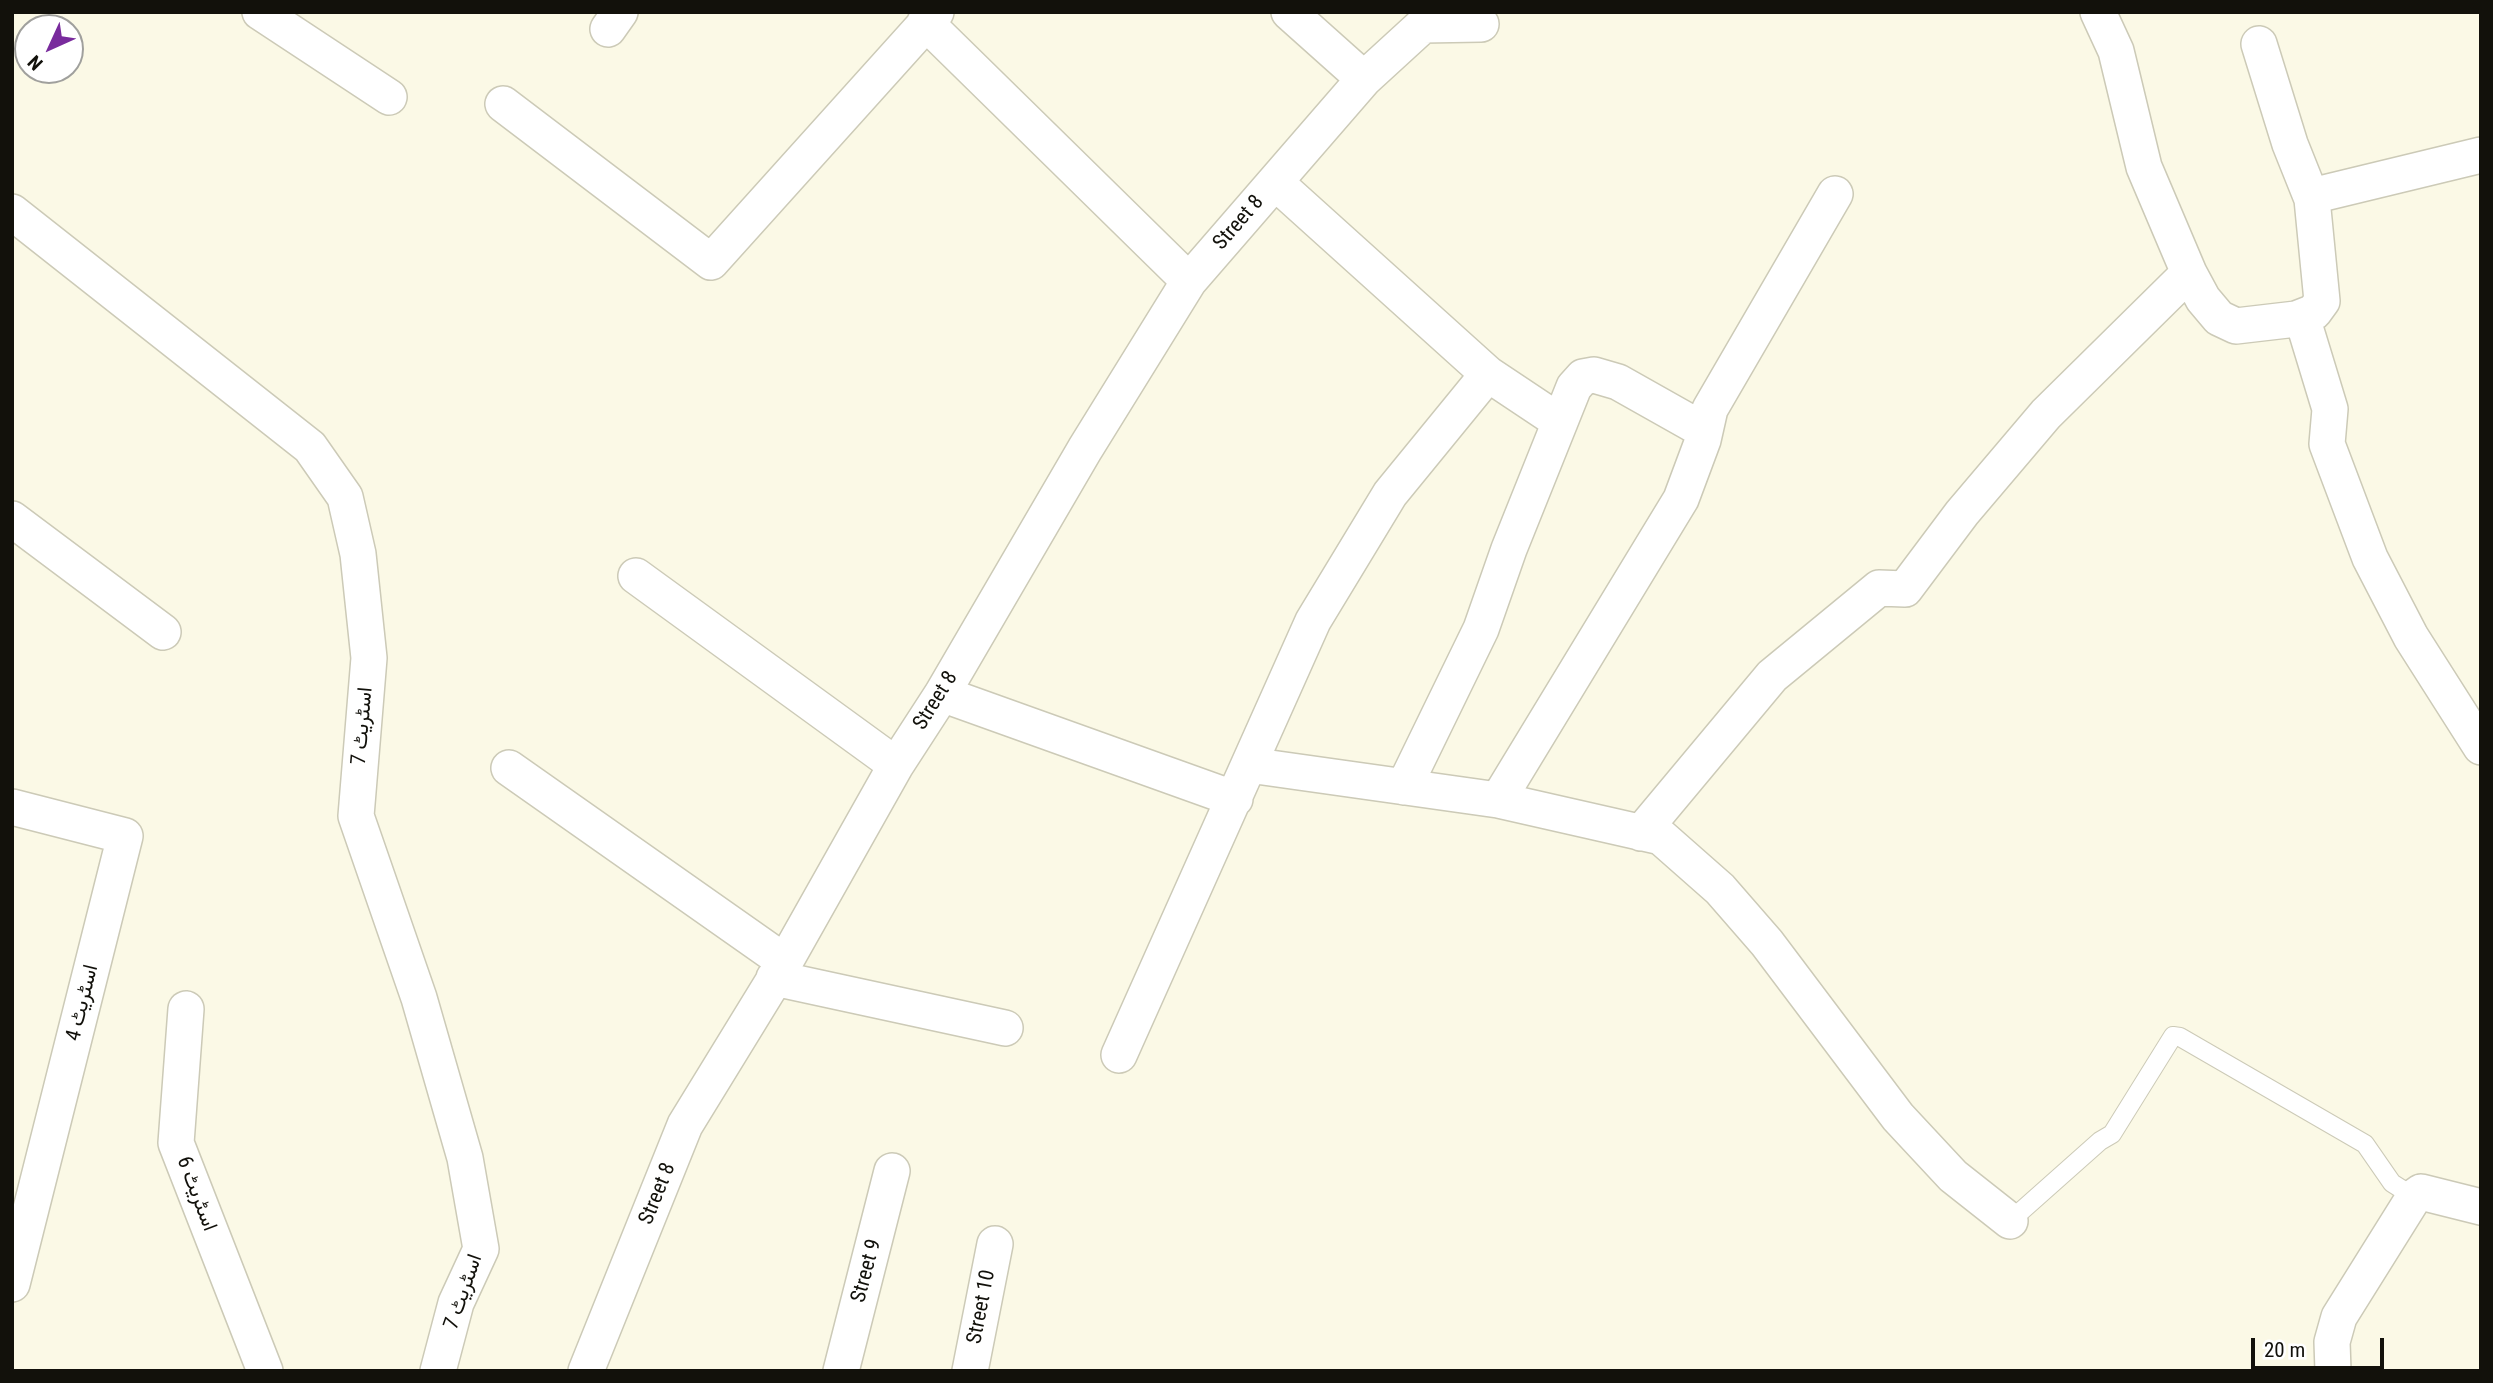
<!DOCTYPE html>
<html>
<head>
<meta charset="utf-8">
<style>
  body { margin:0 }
  #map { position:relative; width:2493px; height:1383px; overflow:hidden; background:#fbf9e6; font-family:"Roboto Condensed",sans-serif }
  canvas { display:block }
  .frame { position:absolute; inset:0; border:14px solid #12110b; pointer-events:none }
  .north { position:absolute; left:14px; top:14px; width:70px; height:70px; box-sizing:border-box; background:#fff; border:2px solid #a0a09d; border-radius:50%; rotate:225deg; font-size:19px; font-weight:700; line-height:28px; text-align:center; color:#12110b }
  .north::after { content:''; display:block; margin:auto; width:24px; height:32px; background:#792b9d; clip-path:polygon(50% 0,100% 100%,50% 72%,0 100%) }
  .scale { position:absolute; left:2251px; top:1338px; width:133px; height:32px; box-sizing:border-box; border:4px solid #12110b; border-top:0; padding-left:9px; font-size:21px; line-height:24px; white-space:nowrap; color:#12110b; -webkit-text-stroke:5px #fff; paint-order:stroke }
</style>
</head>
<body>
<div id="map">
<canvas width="2493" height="1383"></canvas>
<div class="frame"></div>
<div class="north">N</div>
<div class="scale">20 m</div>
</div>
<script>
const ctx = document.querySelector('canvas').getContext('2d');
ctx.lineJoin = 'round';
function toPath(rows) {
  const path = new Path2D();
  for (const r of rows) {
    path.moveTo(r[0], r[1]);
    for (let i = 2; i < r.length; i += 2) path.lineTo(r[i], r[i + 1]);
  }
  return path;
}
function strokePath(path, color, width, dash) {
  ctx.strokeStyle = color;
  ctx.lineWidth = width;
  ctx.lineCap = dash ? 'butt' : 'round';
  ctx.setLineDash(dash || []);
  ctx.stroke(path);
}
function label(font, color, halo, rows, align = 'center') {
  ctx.font = font + ' "Roboto Condensed",Vazirmatn,sans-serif';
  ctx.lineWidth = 7;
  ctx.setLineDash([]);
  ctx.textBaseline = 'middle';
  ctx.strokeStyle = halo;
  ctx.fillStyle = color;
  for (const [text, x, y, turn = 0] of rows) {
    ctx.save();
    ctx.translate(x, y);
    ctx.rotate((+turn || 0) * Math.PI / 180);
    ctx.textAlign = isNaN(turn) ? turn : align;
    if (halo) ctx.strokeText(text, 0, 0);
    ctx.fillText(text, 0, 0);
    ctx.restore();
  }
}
const lane = toPath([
  [2010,1221,2100,1141,2112,1134,2173,1036,2180,1037,2365,1144,2392,1183,2414,1197]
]);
const street = toPath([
  [260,12,389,97],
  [1289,12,1364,79],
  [2098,12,2116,51,2144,167,2189,273,2203,299,2219,318,2236,326,2296,319,2314,312,2322,301,2312,199,2320,194,2481,155],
  [925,22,1189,281],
  [608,29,620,12],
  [2259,44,2290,144,2312,199],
  [503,104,711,262,936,12],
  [1275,182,1488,374,1560,422],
  [12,212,310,447,345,497,358,554,369,658,356,816,419,998,465,1158,481,1249,456,1303,438,1371],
  [2302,317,2330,409,2327,444,2370,558,2411,637,2481,747],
  [12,519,163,632],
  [636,576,896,765],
  [942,694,1235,799],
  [1249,765,1498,800,1661,837,1720,889,1767,943,1898,1117,1953,1176,2010,1221],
  [509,768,785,962],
  [1404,787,1481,629,1509,549,1574,387,1583,377,1594,375,1618,382,1705,431],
  [1498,800,1681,499,1703,440,1710,409,1835,194],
  [12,807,125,836,12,1284],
  [1641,833,1772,676,1879,588,1905,589,1962,513,2046,414,2189,273],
  [774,978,1005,1028],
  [186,1009,176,1143,265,1371],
  [1119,1055,1313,621,1390,494,1488,374],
  [586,1371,685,1125,785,962,896,765,942,694,1085,449,1189,281,1364,79,1423,25,1481,24],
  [841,1371,892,1171],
  [970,1371,995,1244],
  [2333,1371,2332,1342,2339,1317,2414,1197,2421,1192,2481,1207]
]);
const streetNames = [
  ["Street 8",1239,223,-49],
  ["Street 8",936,701,-58],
  ["اسٹریٹ 7",363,726,-85],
  ["اسٹریٹ 4",83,1003,-76],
  ["اسٹریٹ 6",196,1194,69],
  ["Street 8",658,1194,-68],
  ["Street 9",867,1271,-75],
  ["اسٹریٹ 7",464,1292,-71],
  ["Street 10",982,1307,-79]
];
strokePath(lane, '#cccab7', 20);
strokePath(street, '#cccab7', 38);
strokePath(lane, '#fff', 18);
strokePath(street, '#fff', 35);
label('21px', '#12110b', '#fff', streetNames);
</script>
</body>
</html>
